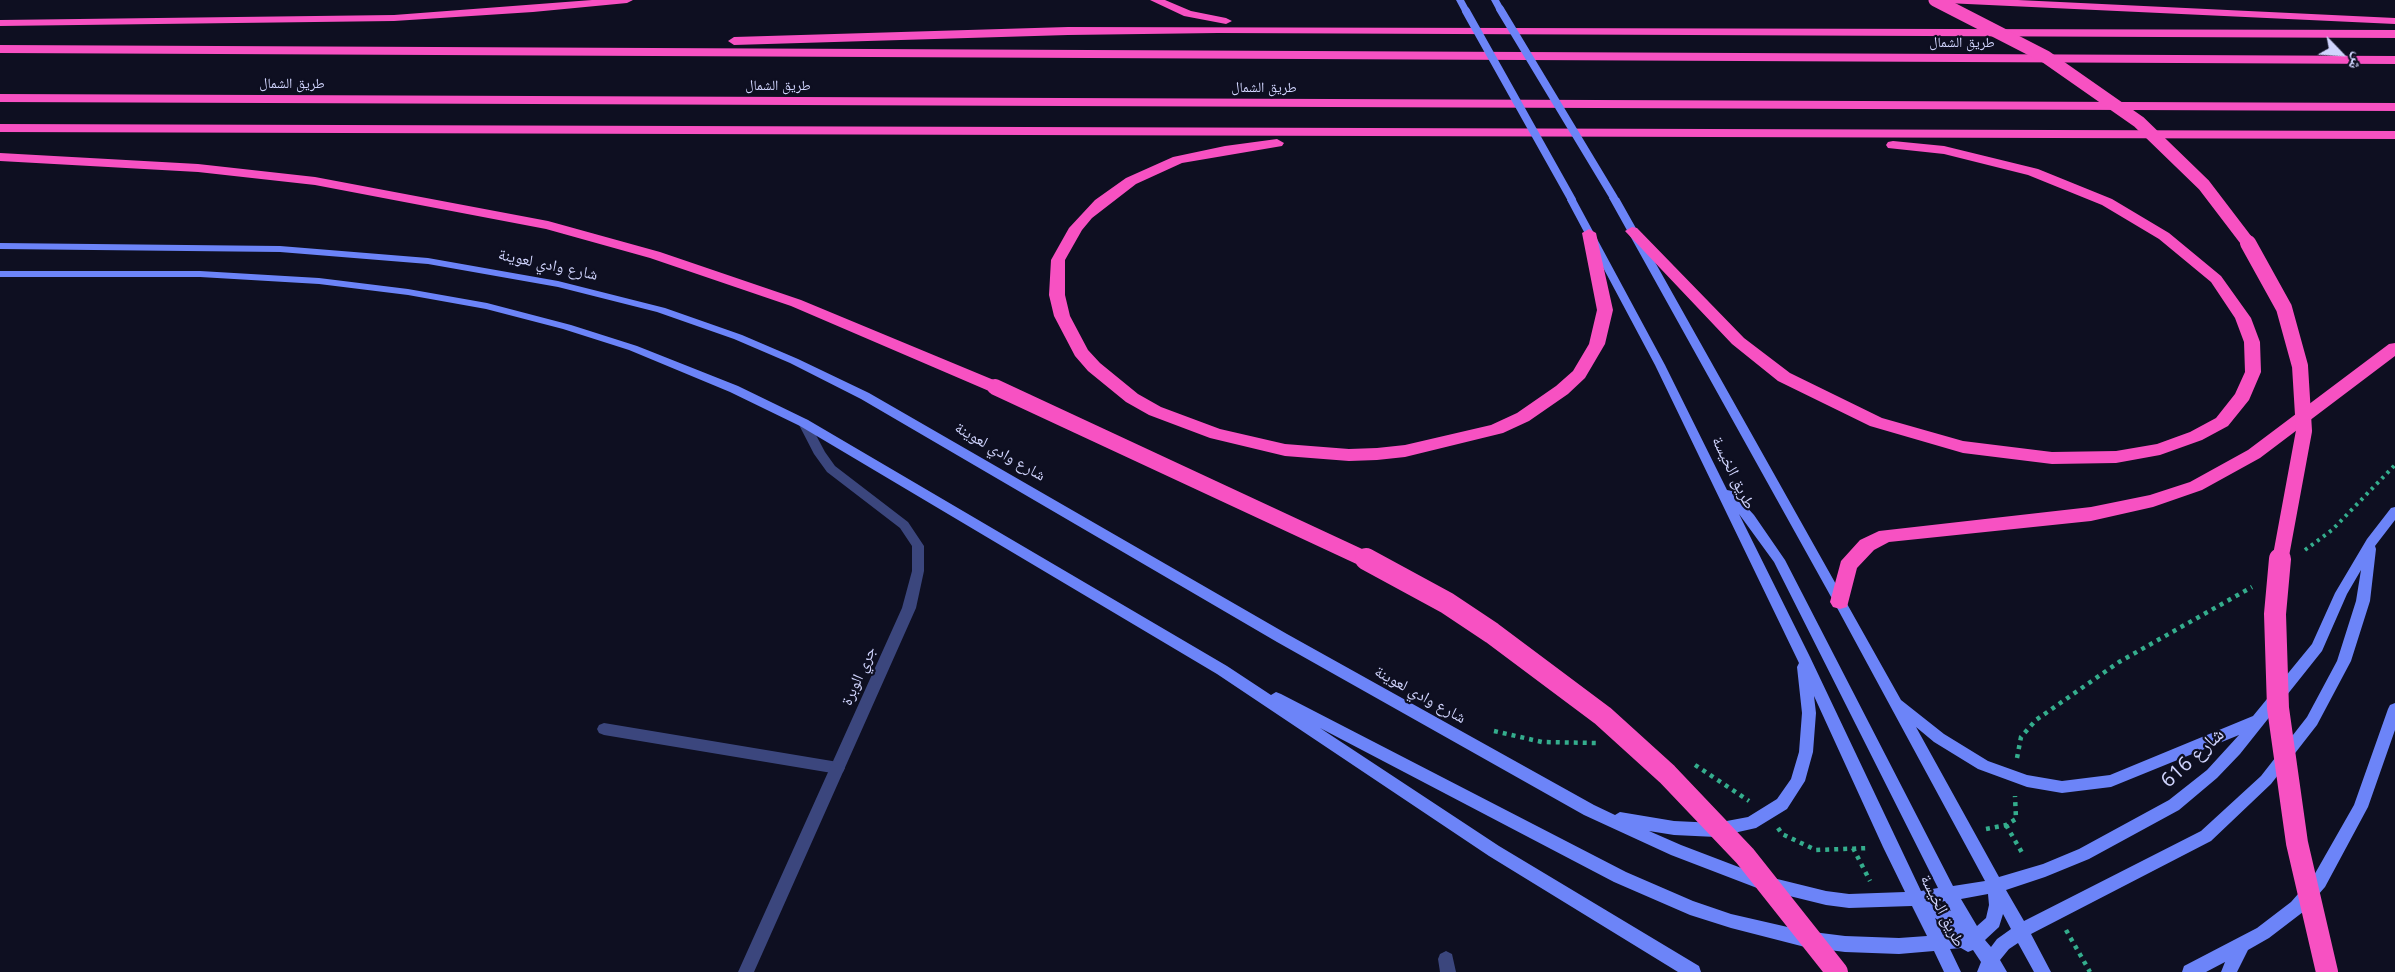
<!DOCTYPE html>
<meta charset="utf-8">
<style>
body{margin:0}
#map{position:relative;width:2395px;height:972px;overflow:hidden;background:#0e0f21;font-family:"Noto Sans","Noto Naskh Arabic",sans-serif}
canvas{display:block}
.north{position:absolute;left:2311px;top:24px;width:60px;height:60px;-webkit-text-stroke:4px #0e0f21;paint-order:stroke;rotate:115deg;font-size:16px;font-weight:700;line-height:24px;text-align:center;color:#d0d4fd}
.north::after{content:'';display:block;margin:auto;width:21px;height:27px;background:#d0d4fd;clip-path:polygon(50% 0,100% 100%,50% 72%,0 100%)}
</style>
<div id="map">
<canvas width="2395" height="972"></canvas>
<div class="north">ش</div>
</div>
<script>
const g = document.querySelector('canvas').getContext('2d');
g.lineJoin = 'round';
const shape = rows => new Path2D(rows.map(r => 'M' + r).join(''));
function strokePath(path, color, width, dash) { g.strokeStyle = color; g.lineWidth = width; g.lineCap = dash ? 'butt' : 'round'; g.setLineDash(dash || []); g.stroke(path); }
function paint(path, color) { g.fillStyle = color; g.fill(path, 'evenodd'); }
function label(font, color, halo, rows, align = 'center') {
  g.font = font + ' "Noto Sans","Noto Naskh Arabic",sans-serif'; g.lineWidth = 4.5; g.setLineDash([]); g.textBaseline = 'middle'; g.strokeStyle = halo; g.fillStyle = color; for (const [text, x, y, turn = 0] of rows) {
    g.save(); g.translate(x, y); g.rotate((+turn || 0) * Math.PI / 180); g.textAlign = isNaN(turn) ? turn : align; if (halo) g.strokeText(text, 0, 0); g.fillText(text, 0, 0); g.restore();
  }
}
strokePath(shape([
 [2305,550,2332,530,2395,465]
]), '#34ad8d', 4, [3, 4.5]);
strokePath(shape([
 [1494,731,1542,742,1596,743],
 [2017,758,2021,737,2036,720,2119,662,2252,587],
 [1695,765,1749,801],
 [2006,825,2024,856],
 [1778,828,1782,834,1816,850,1869,848],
 [1986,829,2006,825,2016,819,2015,796],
 [1853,848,1870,881],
 [2066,930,2090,972]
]), '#34ad8d', 4.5, [4, 5]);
paint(shape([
 [604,723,838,762,843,764,845,768,843,772,838,774,604,735,599,733,597,729,599,725,604,723],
 [1446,951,1452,954,1456,972,1440,972,1438,959,1440,954,1446,951]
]), '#3b467d');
paint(shape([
 [804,419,808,420,825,452,835,466,908,522,924,546,924,571,916,608,754,972,738,972,902,608,912,571,912,546,900,528,827,472,814,454,798,423,804,419]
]), '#3b467d');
paint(shape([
 [1456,0,1464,0,1470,11,1469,13,1463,13,1456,0],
 [1491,0,1499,0,1504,9,1503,11,1497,11,1491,0],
 [1614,195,1619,198,1901,700,1944,734,1988,761,2027,775,2062,781,2110,775,2253,716,2312,644,2335,593,2367,539,2391,508,2395,507,2395,520,2375,546,2376,549,2370,601,2351,661,2317,725,2271,784,2211,841,2031,934,2051,972,2034,972,2018,943,2009,949,2000,960,2007,972,1977,972,1981,962,1973,950,1968,952,1961,948,1950,949,1961,972,1944,972,1934,951,1899,954,1845,952,1805,947,1731,928,1690,915,1614,882,1320,728,1499,846,1699,966,1701,972,1678,972,1489,856,1217,674,800,426,730,392,629,350,563,329,486,309,408,295,319,284,200,277,0,277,0,271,200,271,319,278,408,289,487,303,571,325,637,346,738,386,808,420,1227,666,1271,695,1276,692,1281,694,1626,872,1693,901,1731,914,1805,931,1845,936,1899,938,1927,936,1912,906,1849,908,1826,905,1757,888,1671,855,1584,815,1277,642,861,399,790,363,734,339,657,312,558,287,428,264,280,252,0,249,0,243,280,246,428,258,558,281,665,308,742,335,798,359,869,393,1287,634,1594,805,1615,815,1620,812,1674,821,1716,823,1748,817,1777,799,1791,779,1799,752,1802,713,1797,667,1799,663,1655,365,1567,200,1572,197,1575,198,1665,365,1727,490,1732,491,1754,515,1785,560,1953,886,1985,881,1835,604,1609,198,1614,195],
 [1739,514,1774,562,1938,888,1921,891,1810,657,1739,514],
 [2361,570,2356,601,2337,661,2307,717,2261,776,2201,831,2024,921,2006,890,2045,877,2089,859,2179,810,2217,778,2240,754,2322,651,2347,594,2361,570],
 [1814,696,1883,847,1905,892,1849,894,1826,891,1757,874,1681,845,1649,831,1674,835,1716,837,1756,828,1787,809,1805,781,1813,752,1816,713,1814,696],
 [1916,727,1934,742,1978,769,2027,787,2062,793,2111,787,2239,735,2207,770,2169,800,2079,849,2043,864,1999,877,1916,727],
 [1988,894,1989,905,1986,918,1977,926,1961,899,1988,894],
 [1945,901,1951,911,1937,903,1945,901],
 [2003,914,2011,929,1997,939,1991,947,1985,940,1999,927,2003,914],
 [1935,918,1938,920,1950,934,1943,935,1935,918],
 [2395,703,2395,730,2368,807,2325,887,2303,912,2269,938,2248,950,2237,972,2221,972,2225,962,2206,972,2182,972,2184,966,2257,928,2291,902,2313,877,2354,805,2388,709,2390,705,2395,703]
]), '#6c84f8');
paint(shape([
 [592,0,633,0,627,3,533,12,394,21,0,26,0,20,394,15,592,0],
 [1150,0,1165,0,1191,11,1226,18,1232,21,1226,24,1184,16,1150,0],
 [1940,0,2018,0,2395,18,2395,24,1946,3,1940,0],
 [1068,27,2395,30,2395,38,1218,33,1068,35,734,45,728,41,734,37,1068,27],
 [0,45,2395,56,2395,64,0,53,0,45],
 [0,94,2395,103,2395,111,0,102,0,94],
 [0,124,2395,131,2395,139,0,132,0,124],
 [1277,139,1284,143,1282,146,1182,163,1136,184,1092,218,1082,230,1065,260,1065,295,1070,316,1088,350,1100,363,1138,394,1161,407,1220,429,1285,444,1349,449,1377,448,1405,445,1491,425,1517,413,1556,386,1573,371,1589,344,1597,310,1582,233,1589,229,1596,233,1613,310,1605,344,1585,378,1568,394,1529,421,1503,433,1405,457,1377,460,1349,461,1285,456,1210,438,1149,415,1126,402,1088,371,1075,356,1054,316,1049,295,1051,260,1069,228,1095,200,1126,178,1173,157,1225,146,1277,139],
 [1893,141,1944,146,2038,169,2112,199,2169,233,2221,276,2251,318,2260,342,2261,372,2249,400,2228,426,2202,440,2160,455,2116,463,2052,464,1963,453,1870,426,1778,381,1732,344,1625,231,1632,227,1637,228,1744,338,1790,373,1882,418,1963,441,2052,452,2116,451,2157,444,2190,432,2216,418,2235,394,2245,372,2244,342,2235,318,2211,282,2159,239,2102,205,2028,175,1944,154,1888,148,1886,145,1888,142,1893,141],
 [0,153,198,164,315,177,548,221,660,252,801,300,1001,383,1003,387,1001,391,995,392,989,391,791,306,650,258,546,229,315,185,198,172,0,161,0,153],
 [2395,343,2395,356,2260,458,2202,490,2153,507,2091,521,1889,542,1874,550,1857,568,1847,607,1840,609,1833,607,1830,602,1841,561,1860,540,1879,531,2091,507,2150,495,2190,482,2248,450,2389,344,2395,343]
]), '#f751c2');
strokePath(shape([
 [1500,9,1614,198],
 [1466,11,1572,200]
]), '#6c84f8', 8);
strokePath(shape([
 [1935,0,2046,57,2139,122,2204,185,2249,244]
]), '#f751c2', 13);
strokePath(shape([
 [2248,243,2284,308,2300,366,2304,431,2280,561],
 [995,387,1369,561]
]), '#f751c2', 16);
strokePath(shape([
 [1366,559,1447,603,1492,633,1603,716,1667,774,1745,856,1837,972],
 [2280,559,2275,614,2278,708,2297,843,2327,972]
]), '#f751c2', 22);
label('14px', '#d0d4fd', '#0e0f21', [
 ["طريق الشمال",1962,43],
 ["طريق الشمال",292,84],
 ["طريق الشمال",778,86],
 ["طريق الشمال",1264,88]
]);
label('16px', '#d0d4fd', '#0e0f21', [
 ["شارع وادي لعوينة",548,265,12],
 ["شارع وادي لعوينة",1000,452,30],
 ["طريق الخيسة",1733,473,64],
 ["جري الوبرة",859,676,-66],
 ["شارع وادي لعوينة",1420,695,29],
 ["طريق الخيسة",1942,911,63]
]);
label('20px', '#d0d4fd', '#0e0f21', [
 ["شارع 616",2193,758,-43]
]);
</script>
